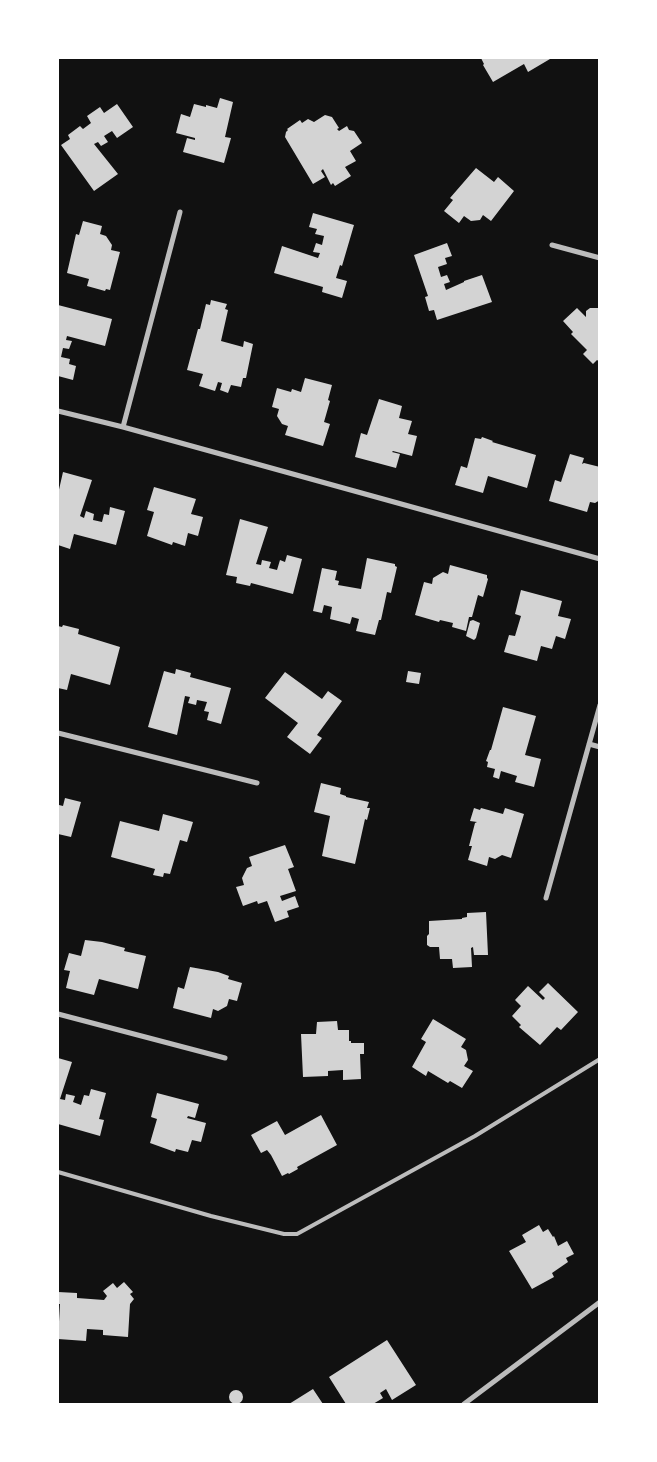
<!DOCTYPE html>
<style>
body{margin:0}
#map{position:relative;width:657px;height:1462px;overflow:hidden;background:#111;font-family:Barlow,sans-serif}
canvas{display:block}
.frame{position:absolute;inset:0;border:59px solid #fff;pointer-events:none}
</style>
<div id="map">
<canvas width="657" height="1462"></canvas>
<div class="frame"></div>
</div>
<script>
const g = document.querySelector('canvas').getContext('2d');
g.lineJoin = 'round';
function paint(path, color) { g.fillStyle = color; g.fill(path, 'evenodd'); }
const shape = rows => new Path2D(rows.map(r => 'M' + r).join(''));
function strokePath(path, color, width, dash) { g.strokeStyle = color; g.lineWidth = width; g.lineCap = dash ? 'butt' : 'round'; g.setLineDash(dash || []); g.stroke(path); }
paint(shape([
 [481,58,549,58,550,59,528,72,524,64,493,82,483,65,484,64],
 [220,98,233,102,225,137,231,138,224,163,183,152,187,138,195,140,195,138,176,133,181,114,190,117,194,104,206,107,206,105,217,108],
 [117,104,133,127,117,138,112,131,104,136,108,142,101,146,98,142,94,144,118,174,94,191,61,145,70,139,68,135,80,126,83,129,91,123,87,116,100,107,104,113],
 [325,115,332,117,339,128,337,129,339,131,347,126,349,130,354,131,362,143,350,151,356,161,345,167,351,176,335,186,333,183,331,185,323,169,321,171,325,177,313,184,285,137,286,132,288,130,287,129,300,120,302,123,308,119,314,122],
 [476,168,494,182,498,177,514,191,491,221,483,215,480,220,471,221,464,216,459,223,444,211,453,200,450,198],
 [313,213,354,225,342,266,340,265,336,278,347,281,342,298,322,292,323,287,274,273,282,246,318,258,320,253,313,252,316,243,322,245,324,236,315,234,317,229,309,227],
 [83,221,102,226,100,234,106,236,112,245,111,250,120,252,110,290,106,289,105,291,87,286,89,279,67,273,76,234,79,235],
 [447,243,452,256,445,258,447,264,438,267,441,277,447,275,450,282,444,284,446,290,464,282,464,281,482,275,492,302,437,320,434,310,429,311,425,297,428,296,414,255],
 [211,300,227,304,225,309,228,310,221,341,243,347,244,341,253,344,246,378,243,378,241,387,231,385,228,393,220,390,222,383,218,382,215,391,199,386,203,374,187,370,198,329,200,329,206,304,210,305],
 [58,305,112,319,105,346,67,336,66,340,72,341,69,349,63,348,61,357,70,359,69,364,76,366,73,380,58,376],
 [577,308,586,317,586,311,590,308,598,308,600,310,600,362,597,360,593,364,583,354,587,350,571,334,573,332,563,321],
 [305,378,332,385,328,400,330,401,324,422,330,424,323,446,285,435,288,426,282,424,277,416,279,409,272,407,277,388,291,392,292,389,301,392],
 [379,399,402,406,399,418,412,421,408,434,417,436,412,456,393,451,392,452,400,454,396,468,355,457,361,433,367,435],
 [482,437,493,441,492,442,536,455,527,488,488,476,483,493,455,485,461,466,467,468,475,438,481,439],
 [570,454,584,458,582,464,584,463,600,467,600,500,595,503,590,502,587,512,549,501,555,480,561,482],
 [63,472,92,480,80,516,84,518,86,511,94,514,93,520,102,522,104,514,109,515,110,507,125,511,116,545,74,534,70,549,58,545,58,494],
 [154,487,196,499,191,514,203,517,198,536,188,533,185,546,173,542,172,545,147,536,154,512,147,510],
 [240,519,268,527,256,564,261,565,262,560,271,562,269,568,277,570,280,560,285,562,287,555,302,559,293,594,251,583,250,586,236,583,237,577,226,575],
 [367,558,395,564,395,566,397,567,391,593,387,592,381,620,379,620,375,635,356,631,359,619,352,617,350,624,330,619,332,607,324,605,322,613,313,611,322,568,337,571,335,580,339,581,338,585,361,589],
 [450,565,487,575,487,578,488,579,483,597,478,595,472,617,469,617,466,631,452,627,453,623,440,620,439,622,415,615,424,582,432,584,433,578,443,572,448,574],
 [521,590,562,601,558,616,571,619,565,639,556,636,552,649,541,646,537,661,504,652,509,635,515,636,521,616,515,614],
 [473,620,480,623,476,638,474,640,466,636,470,621],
 [63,625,79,629,78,634,120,647,110,685,71,674,67,690,58,688,58,626,62,627],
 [176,669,191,673,190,677,231,688,221,724,207,720,209,712,204,711,207,702,197,700,196,705,188,703,190,697,185,696,177,735,148,727,164,671,175,674],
 [408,671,421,673,419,684,406,682],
 [285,672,322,699,328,691,342,701,317,735,322,738,310,754,287,737,298,723,265,698],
 [503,707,536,716,525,755,541,759,534,787,515,782,517,776,501,771,499,779,493,777,495,769,487,767,488,762,486,761,490,750,491,750],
 [321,783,341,788,340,794,346,796,346,797,369,802,367,808,370,808,367,820,365,819,355,864,322,856,330,816,314,812],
 [65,798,81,802,71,837,58,834,58,811,59,805,63,806],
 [474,808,480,810,481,808,503,814,505,808,524,814,511,858,502,855,495,859,489,857,487,866,468,860,472,846,469,846,475,823,477,822,470,821],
 [163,814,193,822,187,842,180,840,170,874,164,873,163,877,153,875,155,869,111,857,120,821,159,831],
 [285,845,294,867,288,869,296,891,280,896,282,901,295,896,299,907,287,911,289,917,275,922,267,901,258,904,257,901,243,906,236,887,244,885,242,878,247,868,252,866,249,857],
 [486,912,488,955,474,955,473,947,471,948,472,967,453,968,452,959,440,959,439,947,430,947,427,945,427,936,429,934,429,921,462,919,462,918,467,917,467,913],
 [85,940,102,942,125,948,124,951,146,956,138,989,99,979,94,995,66,988,70,971,64,970,69,953,81,956],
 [190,967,218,972,229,976,228,979,242,983,237,1001,229,999,227,1006,218,1011,213,1009,211,1018,173,1008,178,987,184,989],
 [548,983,578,1012,561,1030,557,1027,540,1045,519,1027,521,1025,512,1016,521,1006,515,1000,528,986,543,1000,545,998,539,992],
 [433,1019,466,1039,461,1047,466,1050,468,1060,464,1066,473,1071,462,1088,450,1081,448,1083,428,1071,426,1076,412,1067,426,1042,421,1039],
 [337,1021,338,1030,349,1030,349,1041,351,1041,351,1043,364,1043,364,1054,360,1054,361,1079,343,1080,343,1070,328,1071,328,1076,303,1077,301,1034,316,1034,317,1022],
 [58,1058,72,1062,60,1099,65,1100,66,1094,75,1096,73,1102,81,1105,84,1095,89,1096,91,1089,106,1093,99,1119,104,1120,100,1136,58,1124],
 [157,1093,199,1104,195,1118,188,1116,187,1118,206,1123,201,1142,192,1140,188,1152,176,1149,175,1152,150,1143,157,1119,151,1117],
 [321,1115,337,1145,297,1167,298,1169,289,1174,288,1173,282,1176,271,1155,267,1150,261,1153,251,1135,277,1121,285,1135],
 [539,1225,543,1232,548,1229,553,1237,554,1236,558,1246,567,1241,574,1254,566,1258,568,1262,552,1273,554,1277,532,1289,509,1251,526,1242,522,1235],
 [124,1282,133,1292,130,1294,134,1299,130,1304,128,1337,103,1335,103,1330,87,1329,86,1341,58,1339,60,1304,58,1304,58,1292,77,1293,77,1298,104,1300,107,1296,103,1291,113,1283,117,1288],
 [387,1340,416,1385,392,1400,386,1389,380,1393,383,1398,373,1404,346,1404,329,1377],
 [313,1389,323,1404,289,1404],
 '229 1397a7 7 0 1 1 14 0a7 7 0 1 1-14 0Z'
]), '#d3d3d3');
strokePath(shape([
 [58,1172,211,1216,284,1234,297,1234,475,1136,600,1059]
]), '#bcbcbc', 4);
strokePath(shape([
 [552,245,600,258],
 [58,411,123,427,600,559],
 [123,427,180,212],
 [58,733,257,783],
 [589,744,600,747],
 [546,898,600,705],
 [58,1014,225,1058],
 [464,1404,600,1302]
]), '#bcbcbc', 5);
</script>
